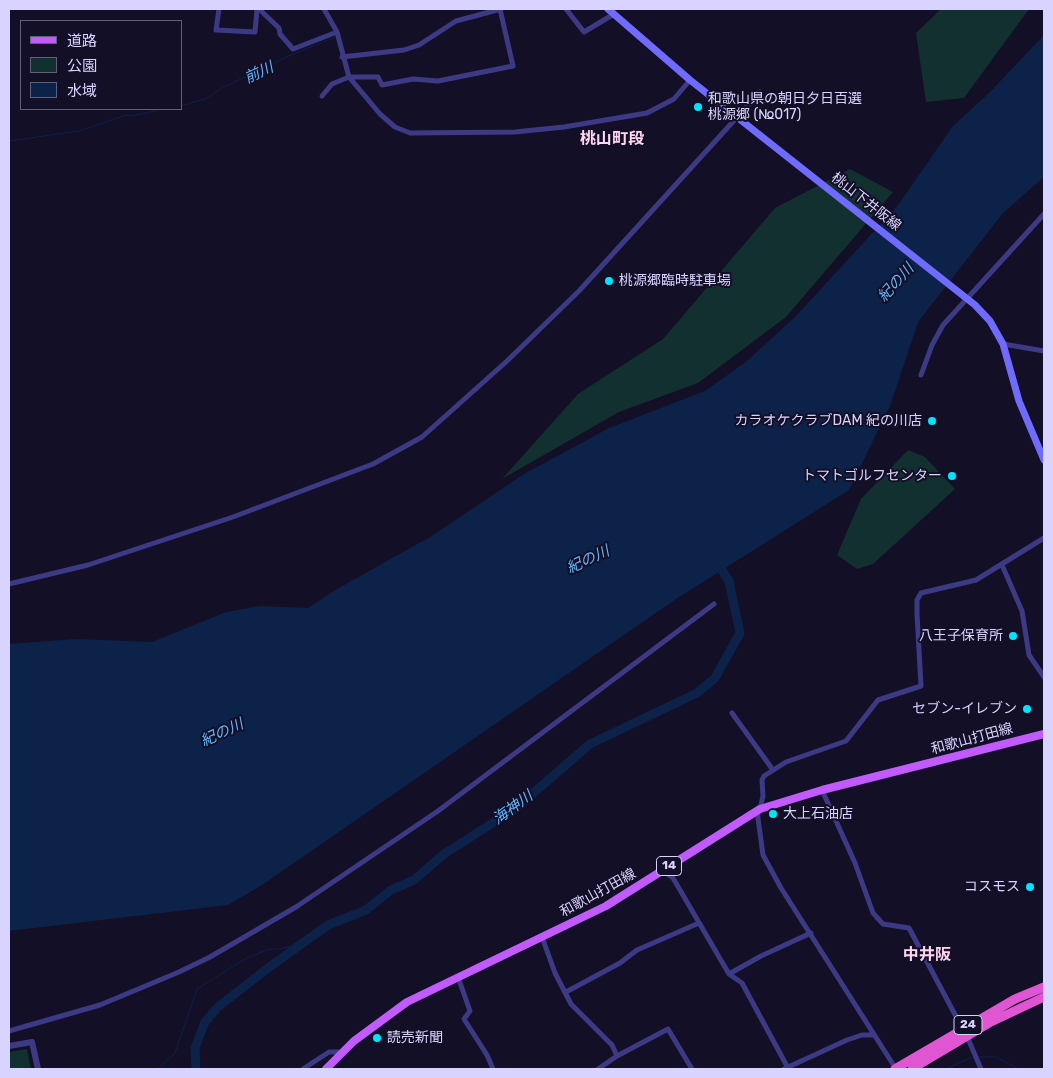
<!DOCTYPE html>
<meta charset="utf-8">
<style>
body{margin:0}
#map{position:relative;width:1053px;height:1078px;overflow:hidden;background:#130f26;font-family:Rubik,"Noto Sans JP",sans-serif}
canvas{display:block}
.frame{position:absolute;inset:0;border:10px solid #d9d4ff;pointer-events:none}
.legend{position:absolute;left:20px;top:20px;width:162px;height:90px;box-sizing:border-box;background:#130f26;border:1px solid #625e7d;margin:0;padding:6px 9px;list-style:none;font-size:15px;color:#d9d4ff}
.legend li{display:flex;align-items:center;gap:10px;height:25px}
.legend b{width:25px;border:1px solid #625e7d}
</style>
<div id="map">
<canvas width="1053" height="1078"></canvas>
<div class="frame"></div>
<ul class="legend">
<li><b style="height:6px;background:#c25bff"></b>道路</li>
<li><b style="height:14px;background:#12302f"></b>公園</li>
<li><b style="height:14px;background:#0c2248"></b>水域</li>
</ul>
</div>
<script>
const g = document.querySelector('canvas').getContext('2d');
g.lineJoin = 'round';
function paint(path, color) { g.fillStyle = color; g.fill(path, 'evenodd'); }
const shape = rows => new Path2D(rows.map(r => 'M' + r).join(''));
function strokePath(path, color, width, dash) { g.strokeStyle = color; g.lineWidth = width; g.lineCap = dash ? 'butt' : 'round'; g.setLineDash(dash || []); g.stroke(path); }
function label(font, color, halo, rows, align = 'center') {
  g.font = font + ' Rubik,"Noto Sans JP",sans-serif'; g.lineWidth = 4; g.setLineDash([]); g.textBaseline = 'middle'; g.strokeStyle = halo; g.fillStyle = color; for (const [text, x, y, turn = 0] of rows) {
    g.save(); g.translate(x, y); g.rotate((+turn || 0) * Math.PI / 180); g.textAlign = isNaN(turn) ? turn : align; if (halo) g.strokeText(text, 0, 0); g.fillText(text, 0, 0); g.restore();
  }
}
paint(shape([
 [941,9,1029,9,964,98,926,102,916,33],
 [850,169,893,192,786,317,698,383,619,412,502,479,578,394,663,339,775,208],
 [908,450,925,457,955,489,873,564,857,569,837,555,861,499],
 [27,1049,31,1069,9,1069,9,1052]
]), '#12302f');
paint(shape([
 [1044,35,1044,177,1003,213,918,322,890,406,849,490,676,599,262,885,228,905,9,931,9,644,75,639,152,642,226,612,260,606,308,608,337,589,430,537,524,474,609,428,705,391,747,361,797,315,898,205,953,126,990,92]
]), '#0c2248');
strokePath(shape([
 [181,106,205,99,224,87,293,54,335,37],
 [9,141,79,131,126,115,132,116,163,109],
 [979,1057,996,1057,1018,1069],
 [158,1069,175,1053,197,989,245,959,269,949,281,949,305,941],
 [946,1069,972,1057]
]), '#0c2248', 1);
strokePath(shape([
 [196,1069,195,1048,205,1022,218,1007,268,968,328,925,366,910,391,890,414,880,444,854,516,808,590,744,697,693,715,678,740,633,729,581,717,562]
]), '#0c2248', 9);
strokePath(shape([
 [219,9,216,30,255,32,257,9],
 [259,9,279,28,280,34,293,49,337,32],
 [324,9,337,32,349,77,380,114,395,127,410,133,515,132,564,127,647,113,674,99,690,80],
 [566,9,584,32,614,14],
 [342,57,404,50,419,45,456,21,501,9],
 [322,96,332,84,349,77,378,77,382,85,413,79,438,81,513,66,500,9],
 [1003,344,1044,351],
 [921,375,932,345,943,325,1044,214],
 [1002,565,1022,611,1029,655,1044,677],
 [9,584,88,565,233,517,373,464,422,437,507,361,579,291,760,92],
 [732,713,773,770],
 [822,790,855,863,873,913,883,924,909,928,969,1041,981,1069],
 [760,809,763,796,762,780,764,776,786,762,846,741,878,700,921,686,917,614,917,600,921,593,976,580,1044,538],
 [757,811,763,855,781,888,896,1069],
 [662,870,673,878,729,974,742,983,788,1068],
 [542,937,555,973,571,1004,612,1045,617,1056,598,1069],
 [729,974,761,956,811,933],
 [458,977,470,1011,464,1019,487,1055,493,1069],
 [566,992,620,963,637,950,699,923],
 [9,1031,100,1005,179,972,210,957,296,907,438,811,714,604],
 [617,1056,668,1029,692,1069],
 [303,1069,329,1052,341,1052],
 [784,1069,847,1040,862,1035,872,1035]
]), '#3d3a85', 5);
strokePath(shape([
 [9,1046,32,1042,38,1069]
]), '#3d3a85', 6);
strokePath(shape([
 [608,9,690,80,975,305,990,321,1003,344,1019,401,1044,460]
]), '#6f6bff', 7);
strokePath(shape([
 [326,1069,354,1041,407,1002,606,906,760,809,822,790,1044,734]
]), '#c25bff', 8);
strokePath(shape([
 [895,1069,1015,999,1044,987],
 [912,1069,991,1022,1044,997]
]), '#e055d1', 9);
for (const [x, y, r, color] of [
 [698,107,5,"#00e5ff"],
 [609,281,5,"#00e5ff"],
 [932,421,5,"#00e5ff"],
 [952,476,5,"#00e5ff"],
 [1013,636,5,"#00e5ff"],
 [1027,709,5,"#00e5ff"],
 [773,814,5,"#00e5ff"],
 [1030,887,5,"#00e5ff"],
 [377,1038,5,"#00e5ff"]
]) { const dot = new Path2D(); dot.arc(x, y, r, 0, 2 * Math.PI); g.fillStyle = color; g.fill(dot); strokePath(dot, '#130f26', 2); }
for (const [x, y, w] of [
 [669,866,25],
 [968,1025,28]
]) { const box = new Path2D(); box.roundRect(x - w / 2, y - 9.5, w, 19, 4); g.fillStyle = '#130f26'; g.fill(box); strokePath(box, '#d9d4ff', 1); }
label('bold 12px', '#d9d4ff', null, [
 ["14",669,866],
 ["24",968,1025]
]);
label('14px', '#d9d4ff', '#130f26', [
 ["和歌山県の朝日夕日百選",708,99,"left"],
 ["桃源郷 (№017)",708,115,"left"],
 ["桃源郷臨時駐車場",619,281,"left"],
 ["カラオケクラブDAM 紀の川店",922,421],
 ["トマトゴルフセンター",942,476],
 ["八王子保育所",1003,636],
 ["セブン-イレブン",1017,709],
 ["大上石油店",783,814,"left"],
 ["コスモス",1020,887],
 ["読売新聞",387,1038,"left"]
], 'right');
label('14px', '#d9d4ff', '#130f26', [
 ["桃山下井阪線",866,202,38],
 ["和歌山打田線",972,739,-15],
 ["和歌山打田線",598,893,-29]
]);
label('italic 15px', '#62b6ff', '#130f26', [
 ["前川",259,73,-25],
 ["紀の川",896,283,-48],
 ["紀の川",588,560,-25],
 ["紀の川",222,733,-25],
 ["海神川",513,808,-36]
]);
label('bold 16px', '#ffd6f0', '#130f26', [
 ["桃山町段",612,139],
 ["中井阪",927,955]
]);
</script>
